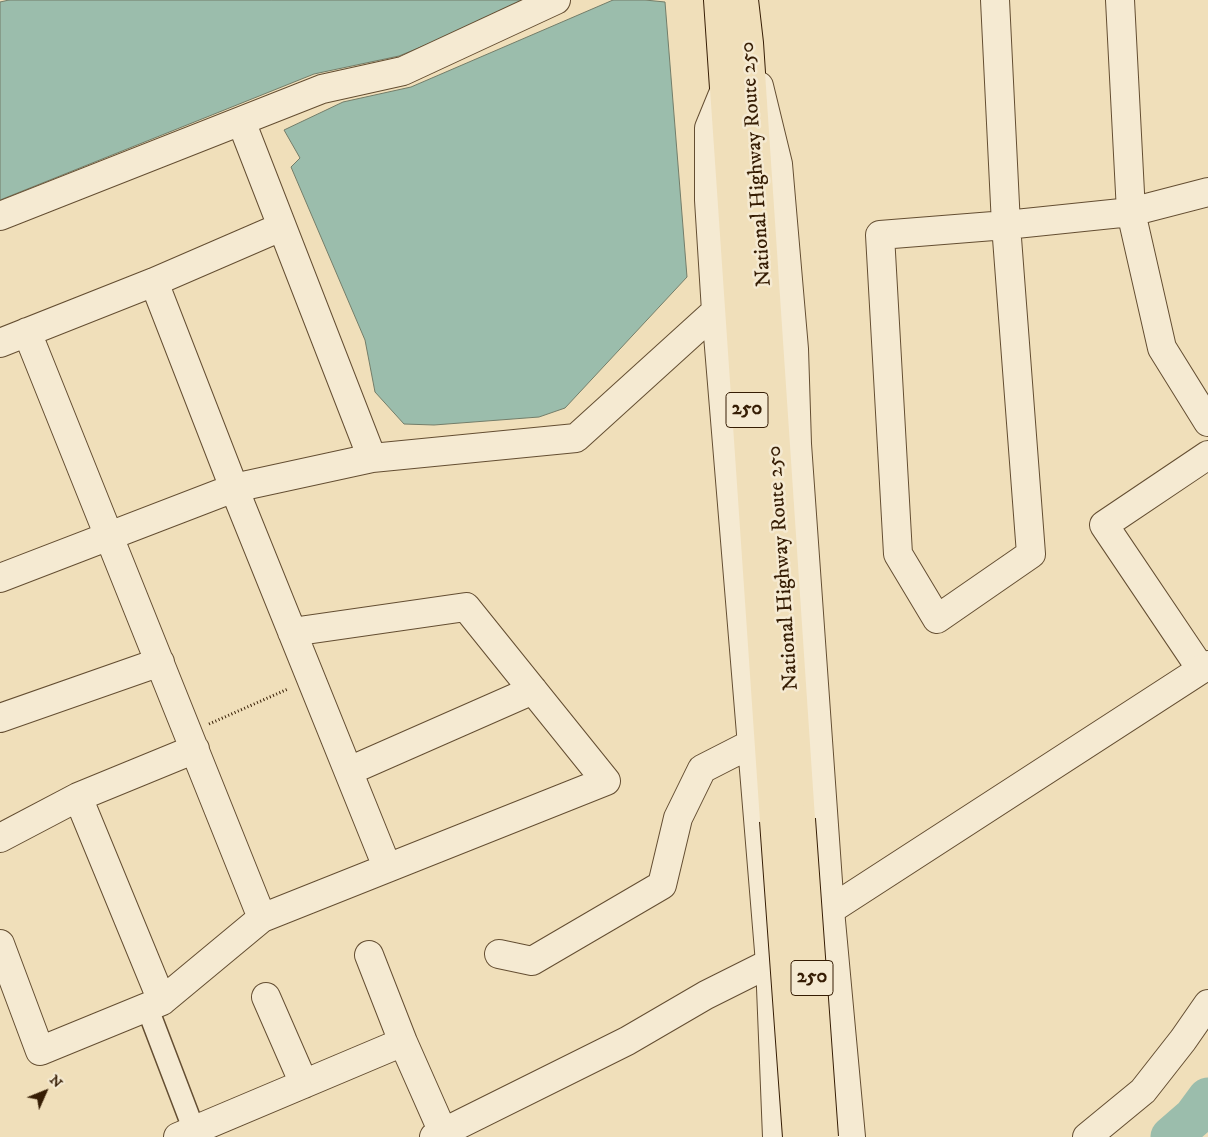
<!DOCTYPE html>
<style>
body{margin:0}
#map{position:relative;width:1208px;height:1137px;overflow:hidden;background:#f0dfba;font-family:"IM FELL DW Pica",serif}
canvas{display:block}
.north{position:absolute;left:20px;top:1067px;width:50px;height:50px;-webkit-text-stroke:4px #f5ead2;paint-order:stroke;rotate:46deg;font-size:14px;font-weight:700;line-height:20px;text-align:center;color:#361d04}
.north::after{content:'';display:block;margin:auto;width:18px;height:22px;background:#361d04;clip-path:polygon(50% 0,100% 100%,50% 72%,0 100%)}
</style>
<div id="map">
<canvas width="1208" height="1137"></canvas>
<div class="north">N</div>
</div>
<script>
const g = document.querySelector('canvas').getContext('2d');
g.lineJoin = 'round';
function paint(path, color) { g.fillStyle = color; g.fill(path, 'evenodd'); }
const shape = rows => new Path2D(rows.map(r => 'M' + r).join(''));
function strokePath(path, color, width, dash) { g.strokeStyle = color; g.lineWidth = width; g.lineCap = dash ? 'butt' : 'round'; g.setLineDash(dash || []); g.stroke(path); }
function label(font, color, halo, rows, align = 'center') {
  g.font = font + ' "IM FELL DW Pica",serif'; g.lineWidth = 5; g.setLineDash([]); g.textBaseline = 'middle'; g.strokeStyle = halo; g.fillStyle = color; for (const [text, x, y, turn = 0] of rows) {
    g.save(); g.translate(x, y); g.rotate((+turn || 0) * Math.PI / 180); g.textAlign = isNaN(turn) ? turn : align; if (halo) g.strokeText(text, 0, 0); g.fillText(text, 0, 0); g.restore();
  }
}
const water = shape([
 [9,0,535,0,399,56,314,74,0,200,0,2,9,0],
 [613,0,645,0,665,2,687,277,565,408,539,417,434,425,404,424,375,392,365,340,291,167,300,158,284,130,343,102,411,87,613,0]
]);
paint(water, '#9bbdac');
strokePath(water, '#737d69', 1);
strokePath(shape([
 [1171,1137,1194,1117,1208,1098]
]), '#9bbdac', 41);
const pedestrian = shape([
 [147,1007,194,1130]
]);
const minor = shape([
 [995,0,1006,225,1031,554,937,619,898,554,880,235,1006,225,1131,212,1208,192],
 [1120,0,1131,212,1162,348,1208,422],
 [759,86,778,164,794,349,797,444,830,910,851,1137],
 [725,89,709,128,709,200,716,311,770,963,777,1137],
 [241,121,372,458],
 [0,216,322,89,403,71,556,0],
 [154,282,234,488,387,867],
 [27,332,262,918],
 [0,343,154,282,281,227],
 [0,578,234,488,372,458,576,438,716,311],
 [1201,669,1104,525,1208,455],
 [0,718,160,662],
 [349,771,533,690],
 [78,797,162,1001],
 [0,838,78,797,195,749],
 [0,944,40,1051,162,1001,262,918,606,781,466,607,292,632],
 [499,954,532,961,662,885,678,818,702,769,751,744],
 [369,955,403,1042],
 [266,997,304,1084],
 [178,1137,403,1042,445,1137],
 [1087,1137,1143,1091,1183,1040,1208,1004]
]);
const tertiary = shape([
 [434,1137,627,1041,706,995,770,963,830,910,1208,665]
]);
const trunk = shape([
 [718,0,774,821],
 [744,0,749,43,801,819]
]);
strokePath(pedestrian, '#644e32', 24);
strokePath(minor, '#644e32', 30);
strokePath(tertiary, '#644e32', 30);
strokePath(trunk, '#361d04', 30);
strokePath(shape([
 [209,724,288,689]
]), '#361d04', 3, [1, 2.5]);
strokePath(pedestrian, '#f5ead2', 21);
strokePath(minor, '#f5ead2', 28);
strokePath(tertiary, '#f5ead2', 28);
strokePath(trunk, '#f0dfba', 28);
const trunkBridge = shape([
 [801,819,824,1137],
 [774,821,797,1137]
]);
strokePath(trunkBridge, '#361d04', 30, []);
strokePath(trunkBridge, '#f0dfba', 28);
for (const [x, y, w] of [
 [747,410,42],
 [812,978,42]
]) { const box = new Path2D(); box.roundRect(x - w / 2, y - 17.5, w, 35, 4); g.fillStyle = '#f5ead2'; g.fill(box); strokePath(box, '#361d04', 1); }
label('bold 20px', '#361d04', null, [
 ["250",747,410],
 ["250",812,978]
]);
label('21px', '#361d04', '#f5ead2', [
 ["National Highway Route 250",757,164,-94],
 ["National Highway Route 250",784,568,-94]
]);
</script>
